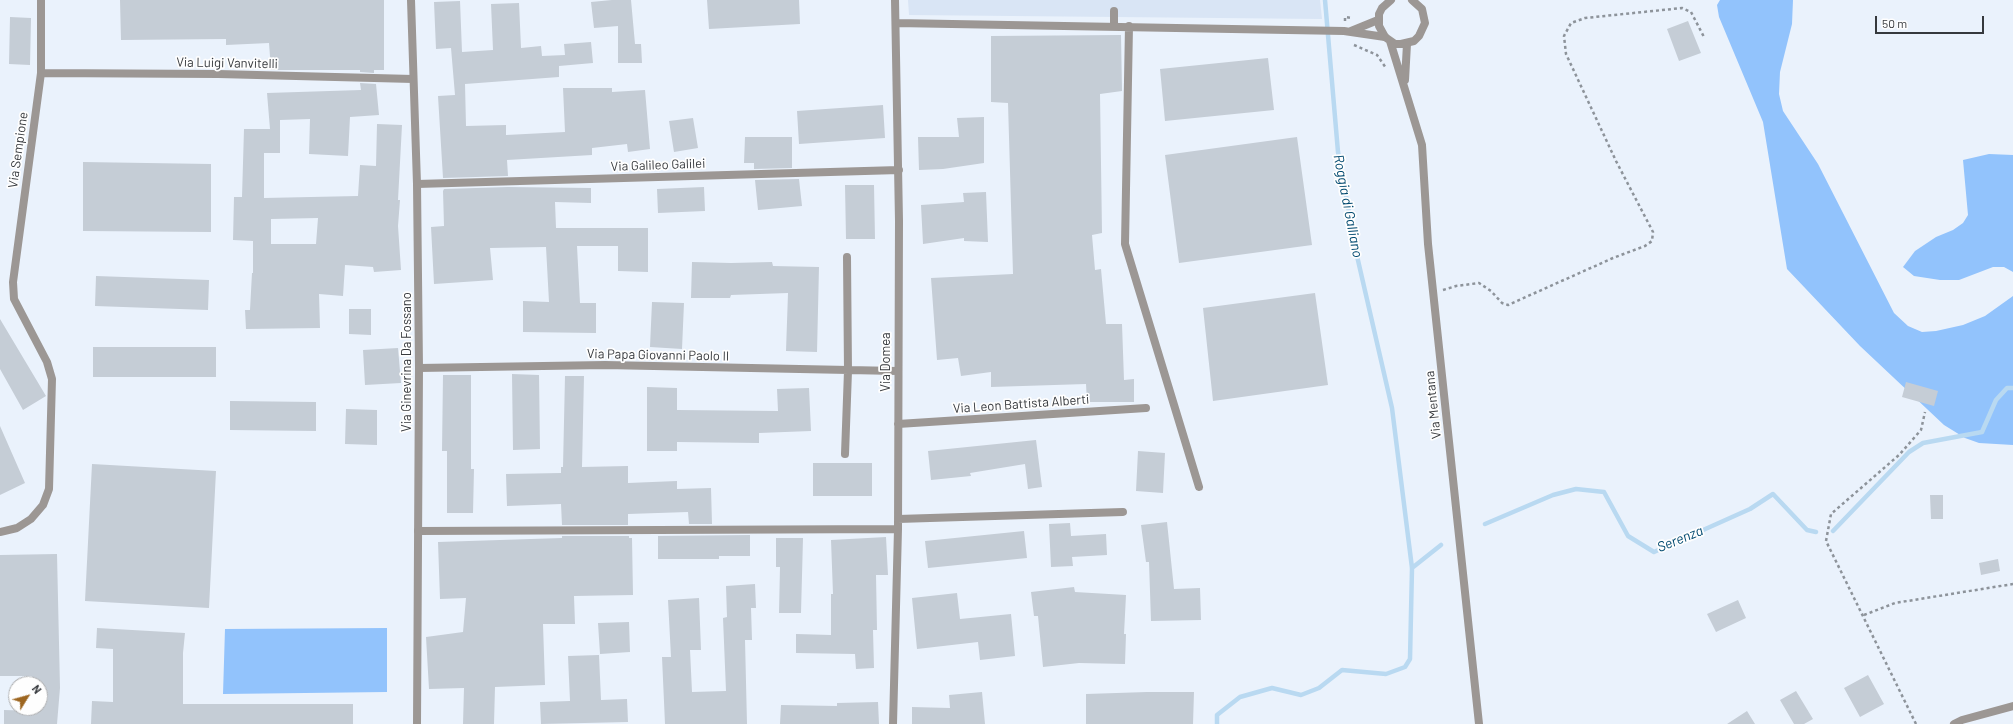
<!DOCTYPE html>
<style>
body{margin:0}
#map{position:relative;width:2013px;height:724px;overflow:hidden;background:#eaf2fc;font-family:Barlow,sans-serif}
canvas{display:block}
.north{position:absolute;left:8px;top:676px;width:40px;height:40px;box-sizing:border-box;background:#fefefe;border:1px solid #aeafb1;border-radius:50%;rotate:53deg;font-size:11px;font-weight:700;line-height:16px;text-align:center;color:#36393d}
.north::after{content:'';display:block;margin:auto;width:14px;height:18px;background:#9d6621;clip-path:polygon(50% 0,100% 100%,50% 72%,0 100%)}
.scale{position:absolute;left:1875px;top:16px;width:109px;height:18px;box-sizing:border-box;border:2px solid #36393d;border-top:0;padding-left:5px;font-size:12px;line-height:14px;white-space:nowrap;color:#36393d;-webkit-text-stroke:3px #fefefe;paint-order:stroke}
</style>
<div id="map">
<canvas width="2013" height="724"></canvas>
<div class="north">N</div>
<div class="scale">50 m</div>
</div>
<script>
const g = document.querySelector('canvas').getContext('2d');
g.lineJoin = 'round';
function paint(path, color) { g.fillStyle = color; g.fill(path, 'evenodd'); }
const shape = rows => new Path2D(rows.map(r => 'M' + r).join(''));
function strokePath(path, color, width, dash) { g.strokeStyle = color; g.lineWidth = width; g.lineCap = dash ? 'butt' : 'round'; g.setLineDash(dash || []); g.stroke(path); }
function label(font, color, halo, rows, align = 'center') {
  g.font = font + ' Barlow,sans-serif'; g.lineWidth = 3.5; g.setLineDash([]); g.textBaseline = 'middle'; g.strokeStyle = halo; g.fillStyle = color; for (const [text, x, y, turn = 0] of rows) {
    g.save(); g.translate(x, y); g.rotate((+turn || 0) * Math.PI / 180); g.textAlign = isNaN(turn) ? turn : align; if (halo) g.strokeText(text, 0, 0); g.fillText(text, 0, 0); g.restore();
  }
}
paint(shape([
 [908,0,1320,0,1322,19,909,15]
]), '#d9e5f5');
paint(shape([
 [1720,0,1793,0,1792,24,1780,72,1779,94,1783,111,1818,164,1894,313,1908,326,1922,332,1936,331,1963,325,1985,316,2013,296,2013,445,1979,443,1965,438,1944,425,1860,346,1787,269,1763,122,1719,17,1717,5],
 [1989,154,2013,155,2013,272,2004,267,1993,267,1959,280,1940,280,1914,276,1903,267,1915,251,1936,237,1953,230,1963,223,1968,215,1963,160],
 [387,628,387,692,223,694,225,629]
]), '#92c3fc');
strokePath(shape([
 [1485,524,1553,495,1576,489,1604,492,1628,536,1654,552,1750,509,1773,494,1807,530,1816,532],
 [1833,531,1909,452,1923,443,1982,432,1996,400,2007,388,2013,388],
 [1412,568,1441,545],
 [1217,724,1217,715,1240,697,1272,688,1301,695,1319,688,1342,670,1386,674,1405,667,1410,659,1412,568,1392,408,1357,256,1338,152,1325,0]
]), '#b9d9f1', 4.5);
paint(shape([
 [120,0,384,0,384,70,374,70,374,73,360,72,360,70,271,70,269,43,226,45,226,39,121,40],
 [612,0,631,0,635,44,641,44,642,63,618,63,618,26,594,28,591,2],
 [707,0,799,0,800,24,709,29],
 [460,1,462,52,493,50,491,4,519,3,521,48,541,46,542,56,565,55,564,44,591,42,593,63,559,66,559,77,465,84,466,126,506,125,506,135,565,132,563,88,612,88,612,92,645,90,650,149,628,152,627,144,592,148,592,155,507,160,508,176,443,178,438,96,455,95,451,48,436,49,434,2],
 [10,17,31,18,30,65,9,64],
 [1688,21,1701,53,1679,61,1667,29],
 [1121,35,1122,91,1100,94,1102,233,1092,235,1095,270,1101,269,1106,324,1122,324,1124,380,1134,379,1134,402,1087,402,1086,384,991,387,991,372,961,376,958,358,937,360,931,278,1013,274,1008,103,991,102,991,36],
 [1268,58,1274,110,1165,121,1160,69],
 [360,83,376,84,379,115,350,117,348,156,309,154,310,119,280,120,280,153,264,153,264,198,358,196,360,165,376,166,377,124,402,125,398,200,400,200,398,226,401,270,374,272,373,267,345,265,343,296,319,294,320,328,246,329,245,310,250,310,252,273,253,273,253,241,233,240,234,197,242,197,244,129,270,129,267,93,361,90],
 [318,218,316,244,271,244,271,219],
 [883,105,885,138,799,144,797,111],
 [984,117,984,163,943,169,919,170,918,137,959,137,957,118],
 [693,118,698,148,674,152,669,121],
 [745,137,792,137,792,168,754,169,754,163,744,163],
 [1297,137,1312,245,1179,263,1165,155],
 [83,162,211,164,211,232,83,231],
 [799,179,802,206,758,210,755,180],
 [845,185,874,185,875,239,846,239],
 [508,187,591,188,591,203,555,202,556,228,648,228,648,272,618,271,618,246,577,246,580,303,596,303,596,333,523,332,523,301,549,302,546,247,490,248,493,280,434,284,431,227,444,226,443,191,444,189],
 [704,187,705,211,658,213,657,189],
 [986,192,988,242,964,241,964,238,923,244,921,205,964,202,963,193],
 [692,262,731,263,772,262,773,266,819,267,817,352,786,351,788,293,731,295,730,298,691,298],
 [96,276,209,280,208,310,95,306],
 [1315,293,1328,385,1213,401,1203,308],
 [652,302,684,303,682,349,650,347],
 [349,309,371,309,371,335,349,334],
 [0,319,46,396,23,410,0,369],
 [93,347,216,347,216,377,93,377],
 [398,348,401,383,365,385,363,350],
 [512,374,539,375,540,449,513,450],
 [443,375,471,375,471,469,474,469,473,513,447,513,447,451,442,451],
 [565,376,584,376,582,467,628,466,628,483,677,481,677,489,711,488,712,524,689,524,688,512,628,514,628,525,562,525,561,504,507,506,506,474,561,473,561,467,563,467],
 [1906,382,1938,391,1934,406,1902,397],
 [647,387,677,388,677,410,778,411,777,389,809,388,811,431,759,433,759,443,677,442,677,451,647,451],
 [230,401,316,402,316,431,230,430],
 [346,409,377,410,377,445,345,444],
 [0,426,25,483,0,495],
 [1036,440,1042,487,1028,489,1025,464,970,473,971,476,931,480,928,451],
 [1138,451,1165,453,1163,493,1136,491],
 [813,463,872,463,872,496,813,496],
 [92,464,216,471,209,608,85,601],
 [1930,495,1943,495,1943,519,1931,519],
 [1167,522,1174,589,1200,588,1201,620,1151,621,1149,562,1146,562,1141,525],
 [1070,523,1071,536,1106,534,1107,555,1072,557,1073,566,1051,567,1049,524],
 [1024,531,1027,558,928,568,925,541],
 [750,535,750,556,719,556,719,559,658,559,658,536],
 [562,536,629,536,629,538,632,538,633,595,574,596,575,624,543,624,545,685,495,687,494,724,463,724,464,688,429,689,426,637,463,632,466,598,440,599,438,542,562,538],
 [886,537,888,575,876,575,877,630,873,630,874,668,856,669,855,654,796,653,796,634,831,635,831,594,833,594,831,540],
 [776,538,803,538,801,613,779,613,780,567,776,567],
 [57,554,60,688,57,724,4,724,4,710,37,711,37,708,40,708,40,684,32,684,32,676,0,676,0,555],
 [1998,559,2000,571,1981,575,1979,563],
 [755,584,756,608,751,608,752,640,745,640,747,724,665,724,662,657,671,657,668,600,699,598,701,650,690,650,692,692,726,691,723,618,727,617,726,586],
 [1074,587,1075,592,1126,595,1124,634,1126,634,1125,664,1079,663,1043,667,1038,616,1034,616,1031,592],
 [957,593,960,619,1011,614,1015,656,980,660,978,642,917,649,912,598],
 [1738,600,1746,618,1716,632,1707,614],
 [629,622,630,652,600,654,598,623],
 [97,628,185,633,183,653,183,704,353,704,353,724,91,724,92,701,113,702,113,649,96,648],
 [599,655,601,700,627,699,628,722,541,724,540,702,570,701,568,656],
 [1868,675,1884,704,1860,717,1844,688],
 [1796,691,1813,719,1804,724,1794,724,1780,700],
 [982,692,985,724,912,724,912,707,950,708,949,695],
 [1147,692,1194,692,1193,724,1086,724,1086,694],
 [878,702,879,724,780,724,781,705,837,706,837,703],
 [1747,711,1755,724,1727,724]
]), '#c5cdd6');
strokePath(shape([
 [1345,21,1345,17,1352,18],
 [1354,45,1377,55,1386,68],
 [1443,290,1456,286,1479,283,1491,291,1502,303,1508,305,1613,258,1645,246,1652,241,1653,232,1616,161,1566,54,1564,36,1571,23,1585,18,1682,8,1691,12,1704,37],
 [1864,615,1895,603,2013,584],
 [1916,724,1826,541,1831,514,1899,455,1921,430,1925,412]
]), '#8d939a', 2.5, [3, 3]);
strokePath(shape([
 [1114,11,1114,26]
]), '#9c9794', 8);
strokePath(shape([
 [896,23,1344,31,1385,37],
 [1129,26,1125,244,1199,487],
 [1351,31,1378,20],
 [41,73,218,74,413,79],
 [417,184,899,170],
 [419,368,605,365,897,371],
 [898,424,1146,408],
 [845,454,848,371,847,257],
 [898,519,1123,512],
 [418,531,898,529],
 [0,532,17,528,31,519,43,505,49,489,52,379,47,362,14,299,13,282,41,73,41,0],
 [893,724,898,529,899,221,895,0],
 [1954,724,1962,720,2013,706]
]), '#9c9794', 8);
strokePath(shape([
 [411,0,417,184,419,368,417,724],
 [1391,0,1382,8,1379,14,1379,26,1385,37,1395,44,1401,44,1414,41,1419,36,1425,23,1422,9,1412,0],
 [1390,41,1422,145,1428,244,1479,724],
 [1405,80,1407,44]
]), '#9c9794', 8);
label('13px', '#36393d', '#fefefe', [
 ["Via Luigi Vanvitelli",227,63,1],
 ["Via Sempione",18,150,-82],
 ["Via Galileo Galilei",658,165,-2],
 ["Via Papa Giovanni Paolo II",658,355,1],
 ["Via Ginevrina Da Fossano",407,362,-90],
 ["Via Domea",886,362,-90],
 ["Via Leon Battista Alberti",1021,404,-4],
 ["Via Mentana",1433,405,-96]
]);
label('italic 14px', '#00496f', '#fefefe', [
 ["Roggia di Galliano",1348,206,79],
 ["Serenza",1680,539,-22]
]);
</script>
